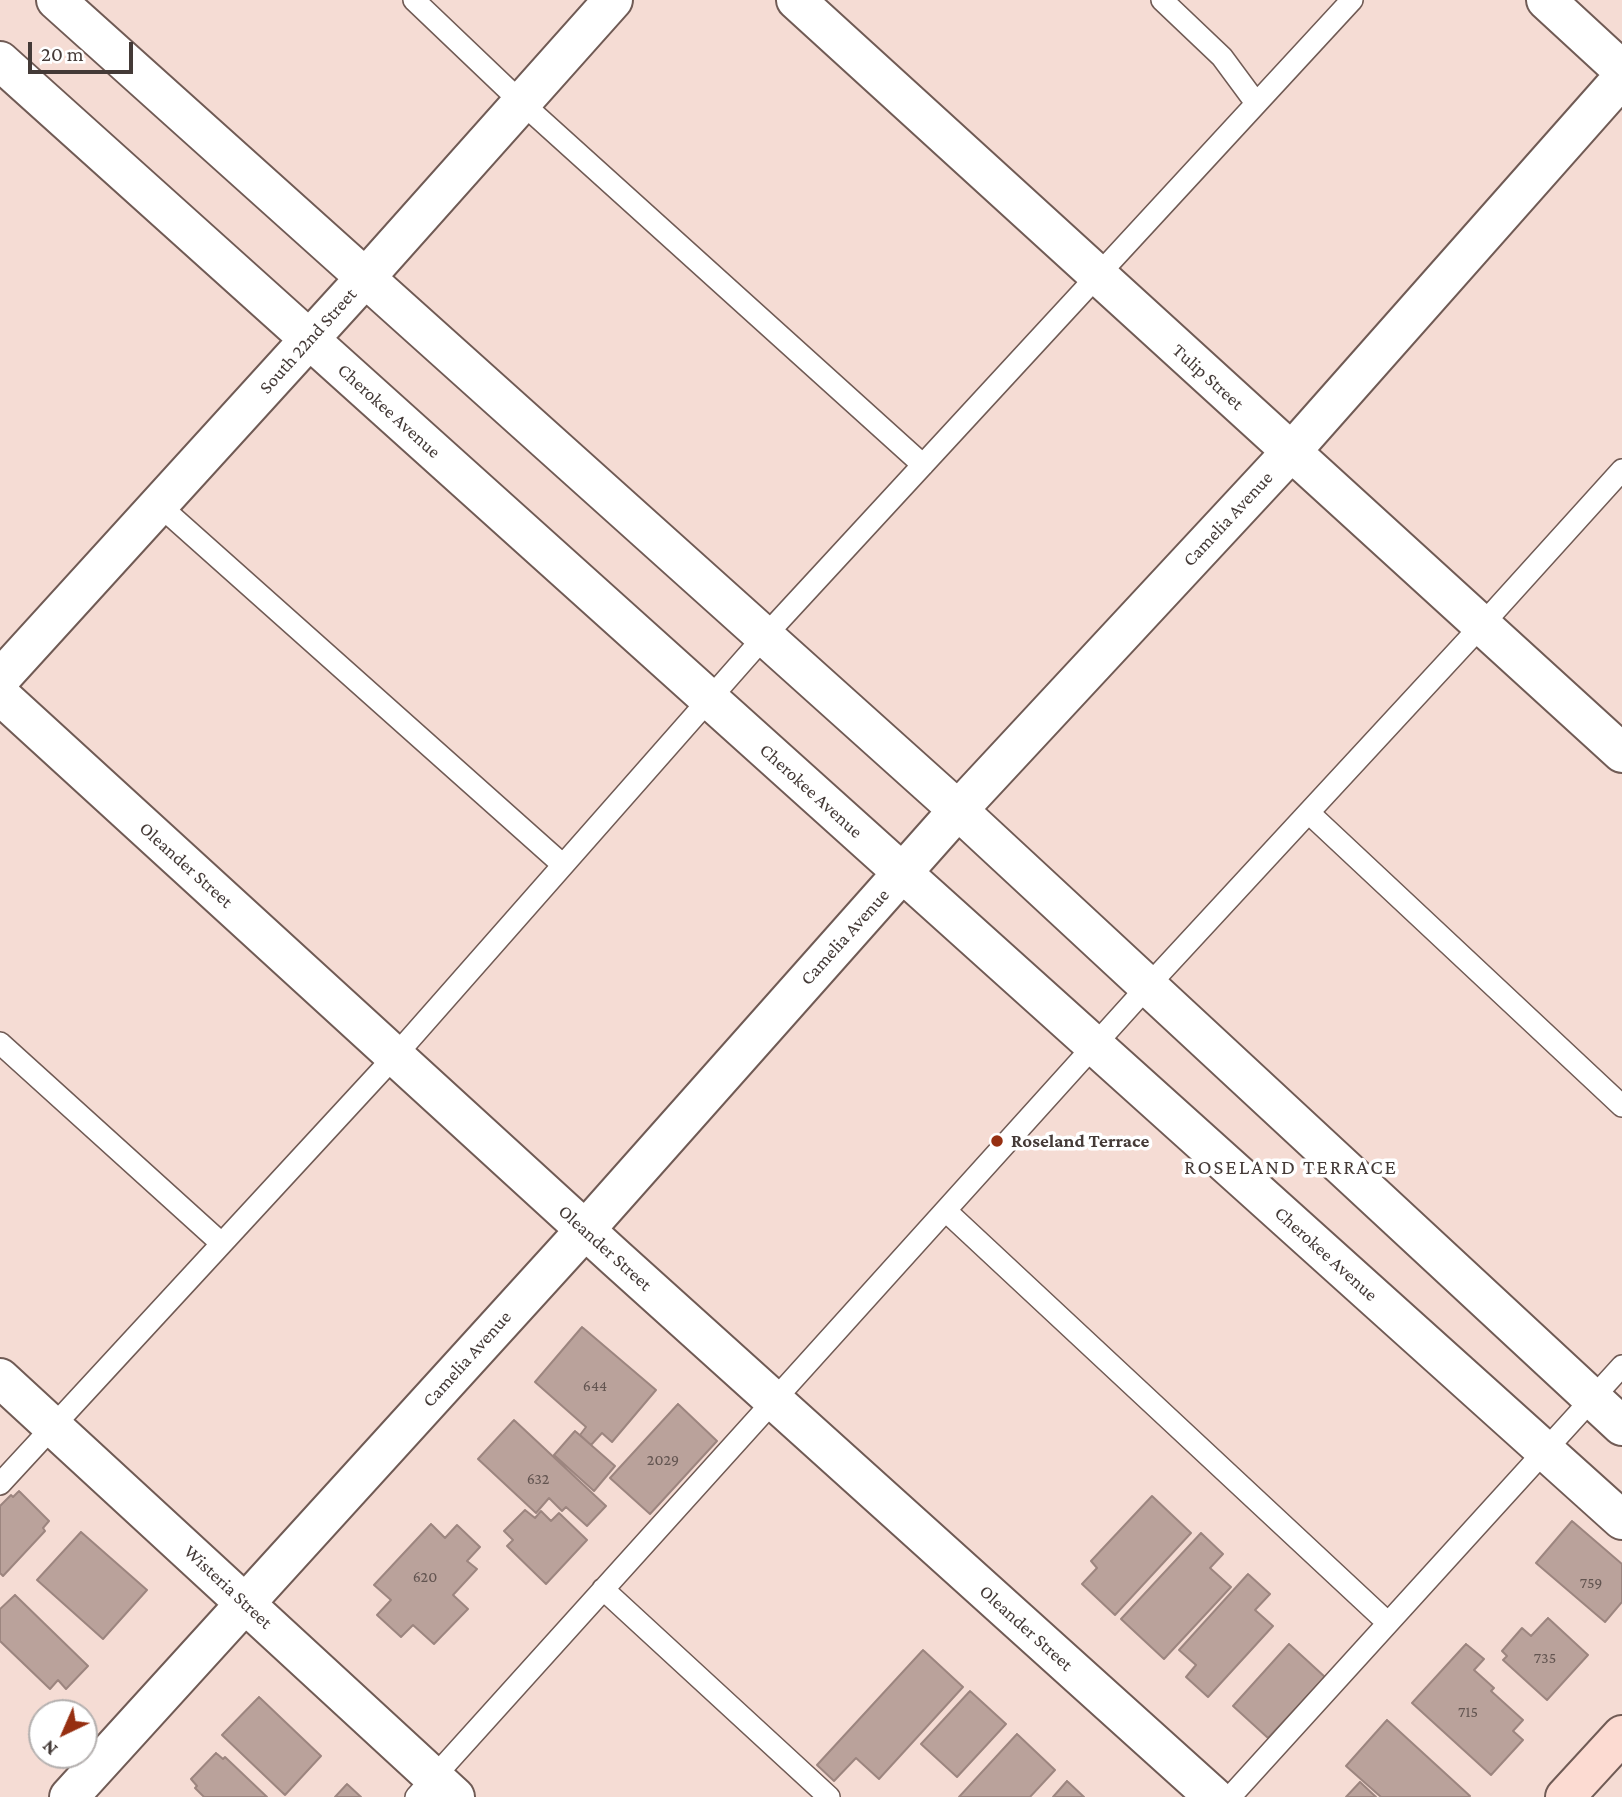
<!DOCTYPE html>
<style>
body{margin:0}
#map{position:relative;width:1622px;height:1797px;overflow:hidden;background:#f5dcd4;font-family:"Crimson Pro",serif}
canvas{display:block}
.north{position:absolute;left:28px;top:1699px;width:70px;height:70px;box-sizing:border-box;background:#fff;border:2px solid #b4b0af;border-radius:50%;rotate:224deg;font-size:19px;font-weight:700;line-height:28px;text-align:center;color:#443a37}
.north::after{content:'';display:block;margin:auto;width:24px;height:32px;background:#962f11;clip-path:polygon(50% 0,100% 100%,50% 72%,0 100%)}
.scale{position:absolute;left:28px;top:42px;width:105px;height:32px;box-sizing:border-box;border:4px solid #443a37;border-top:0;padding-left:9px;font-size:21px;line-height:24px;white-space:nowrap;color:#443a37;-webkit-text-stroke:5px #fff;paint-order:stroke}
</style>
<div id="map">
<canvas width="1622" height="1797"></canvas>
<div class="north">N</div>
<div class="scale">20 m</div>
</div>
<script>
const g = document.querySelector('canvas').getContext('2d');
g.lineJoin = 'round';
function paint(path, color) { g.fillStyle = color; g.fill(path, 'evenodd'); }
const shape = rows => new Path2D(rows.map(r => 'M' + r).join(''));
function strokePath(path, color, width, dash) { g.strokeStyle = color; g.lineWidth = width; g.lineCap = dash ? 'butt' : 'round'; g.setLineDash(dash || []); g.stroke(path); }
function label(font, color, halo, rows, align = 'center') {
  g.font = font + ' "Crimson Pro",serif'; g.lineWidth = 7; g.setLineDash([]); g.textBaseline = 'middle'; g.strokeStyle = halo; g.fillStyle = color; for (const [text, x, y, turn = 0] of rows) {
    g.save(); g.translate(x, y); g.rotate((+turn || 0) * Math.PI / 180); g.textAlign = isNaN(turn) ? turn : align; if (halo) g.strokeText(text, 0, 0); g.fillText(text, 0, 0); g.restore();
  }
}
const building = shape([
 [582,1327,656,1390,612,1442,602,1433,591,1445,580,1435,586,1427,535,1382,582,1327],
 [678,1404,717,1441,650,1514,610,1478,678,1404],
 [514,1420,606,1506,587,1526,566,1507,562,1511,549,1498,536,1513,478,1459,514,1420],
 [575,1431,615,1466,594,1491,554,1455,575,1431],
 [19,1491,49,1521,43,1528,45,1531,3,1576,0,1573,0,1506,11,1495,13,1497,19,1491],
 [1152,1496,1191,1533,1115,1615,1082,1584,1097,1568,1091,1561,1152,1496],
 [525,1510,535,1518,541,1511,551,1521,559,1513,587,1540,546,1584,507,1546,513,1540,504,1531,525,1510],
 [1572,1521,1622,1564,1622,1602,1605,1622,1536,1563,1572,1521],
 [431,1524,445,1538,457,1525,480,1547,467,1561,477,1569,453,1595,468,1609,434,1644,413,1625,401,1637,377,1615,391,1600,374,1585,431,1524],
 [81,1532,147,1590,103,1639,37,1580,81,1532],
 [1201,1533,1223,1554,1210,1568,1231,1587,1164,1659,1121,1619,1201,1533],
 [1248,1574,1270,1594,1255,1610,1273,1626,1208,1697,1186,1677,1196,1665,1179,1650,1248,1574],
 [15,1595,88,1666,66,1689,58,1680,50,1689,0,1641,0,1609,15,1595],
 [1548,1618,1588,1655,1547,1700,1503,1660,1507,1656,1502,1651,1522,1628,1531,1636,1548,1618],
 [1289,1644,1325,1677,1268,1738,1233,1706,1289,1644],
 [1466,1644,1484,1659,1474,1670,1494,1688,1491,1691,1523,1720,1513,1731,1523,1740,1491,1775,1412,1703,1466,1644],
 [923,1650,963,1687,879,1779,856,1758,834,1781,817,1765,923,1650],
 [970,1691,1006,1724,957,1777,921,1744,970,1691],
 [259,1697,321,1756,285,1795,222,1735,259,1697],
 [1387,1720,1470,1796,1468,1797,1381,1797,1346,1766,1387,1720],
 [1017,1734,1055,1770,1030,1797,959,1797,1017,1734],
 [216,1753,223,1759,225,1757,267,1797,204,1797,195,1788,197,1786,191,1779,216,1753],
 [1067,1781,1084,1797,1053,1797,1067,1781],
 [1360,1782,1376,1797,1346,1797,1360,1782],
 [347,1784,361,1797,335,1797,347,1784]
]);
paint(building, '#baa29b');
strokePath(building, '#9c857f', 2);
const lane = shape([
 [414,0,522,103,923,465],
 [1162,0,1222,57,1256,103],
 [159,505,563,865],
 [1309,813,1622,1106],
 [0,1043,221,1243],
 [946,1211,1388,1623],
 [0,1484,395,1056,765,636,1352,0],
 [603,1589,829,1797],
 [416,1797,1148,986,1481,626,1622,470],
 [1230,1797,1622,1366]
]);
const street = shape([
 [56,0,958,810,1622,1426],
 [796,0,1622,753],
 [1546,0,1622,70],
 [0,61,1622,1520],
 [0,679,366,277,613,0],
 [0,695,617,1259,1214,1797],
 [0,1378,455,1797],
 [69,1797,585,1230,958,810,1290,453,1622,78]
]);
const secondary = shape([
 [1565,1797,1622,1735]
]);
strokePath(lane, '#705b55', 24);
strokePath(street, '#705b55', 42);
strokePath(secondary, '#705b55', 42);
strokePath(lane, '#fff', 21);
strokePath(street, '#fff', 38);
strokePath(secondary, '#fcdbd2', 38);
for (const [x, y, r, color] of [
 [997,1141,7,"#962f11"]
]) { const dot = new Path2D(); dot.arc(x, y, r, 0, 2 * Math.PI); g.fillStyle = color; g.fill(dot); strokePath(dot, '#fff', 2.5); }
label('16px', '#625450', null, [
 ["644",595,1386],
 ["2029",663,1460],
 ["632",538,1479],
 ["620",425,1577],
 ["759",1591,1583],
 ["735",1545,1658],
 ["715",1468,1712]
]);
label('19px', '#443a37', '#fff', [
 ["South 22nd Street",308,341,-48],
 ["Tulip Street",1208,377,42],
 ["Cherokee Avenue",389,411,42],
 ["Camelia Avenue",1228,519,-47],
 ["Cherokee Avenue",811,791,42],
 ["Oleander Street",186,865,42],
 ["Camelia Avenue",845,937,-48],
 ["Oleander Street",605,1248,42],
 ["Cherokee Avenue",1326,1254,42],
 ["Camelia Avenue",467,1359,-48],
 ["Wisteria Street",228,1587,43],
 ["Oleander Street",1026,1628,42]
]);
label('bold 19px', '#443a37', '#fff', [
 ["Roseland Terrace",1011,1141]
], 'left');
g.letterSpacing = '2px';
label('21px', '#443a37', '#fff', [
 ["ROSELAND TERRACE",1291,1168]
]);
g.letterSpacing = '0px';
</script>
